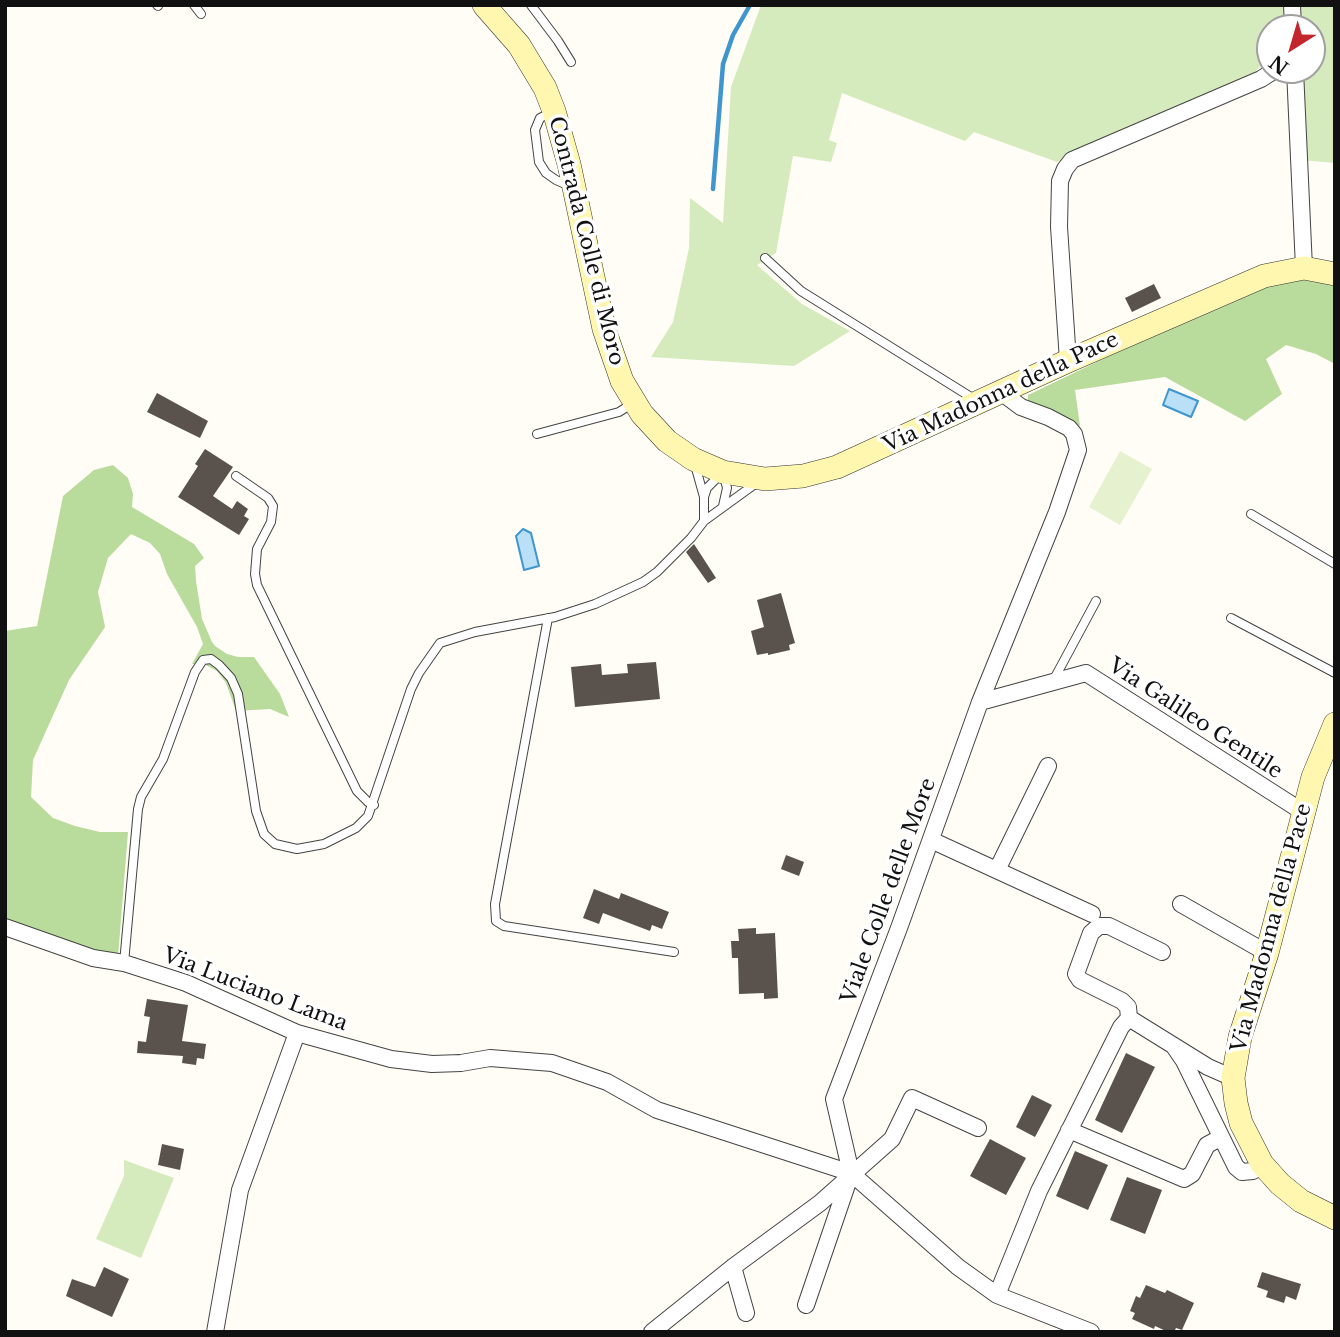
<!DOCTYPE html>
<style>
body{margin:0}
#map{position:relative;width:1340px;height:1337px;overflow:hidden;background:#fffdf5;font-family:"Libre Baskerville",serif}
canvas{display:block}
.frame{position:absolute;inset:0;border:7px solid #111;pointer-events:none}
.north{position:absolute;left:1256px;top:14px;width:70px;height:70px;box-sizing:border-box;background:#fff;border:2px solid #a0a0a0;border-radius:50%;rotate:217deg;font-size:19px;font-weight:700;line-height:28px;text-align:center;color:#111}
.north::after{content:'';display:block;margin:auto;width:24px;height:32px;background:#c4262e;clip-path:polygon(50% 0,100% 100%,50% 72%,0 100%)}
</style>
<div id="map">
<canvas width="1340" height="1337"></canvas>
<div class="frame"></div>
<div class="north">N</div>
</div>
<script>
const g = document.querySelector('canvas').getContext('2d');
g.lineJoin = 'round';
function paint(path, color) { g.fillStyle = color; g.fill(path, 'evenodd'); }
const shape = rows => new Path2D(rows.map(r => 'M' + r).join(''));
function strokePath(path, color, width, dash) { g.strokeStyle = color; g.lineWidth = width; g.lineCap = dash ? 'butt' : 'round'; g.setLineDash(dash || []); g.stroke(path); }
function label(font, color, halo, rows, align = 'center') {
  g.font = font + ' "Libre Baskerville",serif'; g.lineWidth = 7; g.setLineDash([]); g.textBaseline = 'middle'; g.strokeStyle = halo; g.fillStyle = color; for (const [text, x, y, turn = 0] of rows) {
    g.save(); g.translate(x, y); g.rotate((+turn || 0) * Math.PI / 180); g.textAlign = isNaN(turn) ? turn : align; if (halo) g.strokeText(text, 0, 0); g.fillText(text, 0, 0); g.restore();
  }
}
paint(shape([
 [761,5,1335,5,1335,163,1291,159,1286,70,1312,70,1312,28,1270,28,1270,57,1254,73,1057,162,974,132,965,141,842,93,829,140,837,143,831,162,793,156,776,253,757,265,802,304,850,331,794,366,651,357,673,322,689,248,690,198,723,223,731,87],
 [124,1160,174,1178,141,1258,96,1239,124,1176]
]), '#d5ebbd');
paint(shape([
 [1292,278,1324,279,1335,283,1335,364,1316,354,1286,345,1266,359,1282,394,1245,421,1165,377,1075,390,1080,426,1028,404,1028,395,1182,321,1263,286],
 [113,465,128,478,133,494,132,507,194,544,204,558,195,566,196,581,202,619,212,642,215,646,227,654,238,657,254,657,280,694,289,717,270,709,236,711,226,683,217,671,204,664,192,664,203,644,197,627,167,574,160,554,150,543,131,534,108,558,98,592,105,627,69,680,33,760,31,797,53,818,75,826,100,832,128,832,118,957,96,952,5,922,5,631,37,626,63,496,94,470]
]), '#b9dc9c');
paint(shape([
 [1120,451,1152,469,1120,525,1089,507]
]), '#e6f2cf');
const water = shape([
 [1169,389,1198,401,1191,417,1163,405,1169,389],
 [523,529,531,533,539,566,524,570,516,536,523,529]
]);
paint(water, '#b9e0f7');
strokePath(water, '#3f96cf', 2);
strokePath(shape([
 [713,189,723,64,733,35,750,5]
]), '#3f96cf', 4.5);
paint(shape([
 [1154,284,1161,298,1132,312,1125,298],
 [157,393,208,421,200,438,147,412],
 [205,449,233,467,213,496,232,509,237,501,248,509,244,516,249,519,239,535,178,497,198,466,195,464],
 [694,544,716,578,708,583,686,552],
 [781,593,795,643,789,645,790,650,768,655,768,653,757,655,751,631,764,627,757,600],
 [656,662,660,699,575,707,571,667,601,664,602,675,628,673,627,664],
 [786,855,804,862,799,876,781,869],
 [594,889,619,899,621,893,669,912,662,929,652,925,650,931,603,913,599,924,583,918],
 [756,928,756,934,775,933,778,998,764,999,764,993,739,994,738,958,732,958,731,941,739,941,738,929],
 [147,999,188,1005,182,1041,206,1044,204,1059,197,1058,196,1065,182,1063,183,1056,137,1053,138,1041,146,1042,150,1017,144,1016],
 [1126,1053,1155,1067,1122,1133,1095,1120],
 [1032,1095,1052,1105,1035,1137,1016,1127],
 [990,1139,1026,1158,1006,1195,970,1176],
 [162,1144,184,1149,180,1170,158,1165],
 [1075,1151,1108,1165,1088,1210,1056,1196],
 [1127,1177,1162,1190,1145,1234,1110,1220],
 [104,1267,129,1279,112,1317,66,1296,72,1279,95,1287],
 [1262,1272,1301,1284,1296,1300,1286,1296,1284,1303,1266,1297,1268,1291,1257,1287],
 [1146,1285,1165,1293,1167,1290,1194,1303,1182,1330,1176,1328,1174,1332,1168,1332,1155,1326,1154,1329,1132,1319,1135,1313,1130,1311,1136,1296,1140,1298]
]), '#5a524d');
const lane = shape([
 [157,5,158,6],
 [194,5,201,14],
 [531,5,558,41,571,62],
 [552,112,540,118,535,130,539,162,546,173,556,180,565,184,571,183],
 [765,258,801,291,974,399],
 [537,434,619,412,633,403],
 [695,465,704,497,704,521],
 [236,476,268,498,273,506,271,522,257,549,255,574,257,585,357,791,368,802,374,805],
 [704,497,707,488,723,472,727,488,723,506],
 [1251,514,1335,564],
 [548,618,495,904,496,921,504,926,674,952],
 [1231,618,1335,673],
 [1053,681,1096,601],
 [124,963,138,809,141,797,163,759,195,672,203,660,211,659,219,665,231,678,238,694,256,811,264,834,275,844,297,849,324,844,356,828,368,816,411,689,419,673,440,643,475,632,555,617,595,604,643,582,657,572,691,538,704,521,755,484]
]);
const street = shape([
 [1292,5,1293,28],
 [1295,70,1304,268],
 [1068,361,1059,227,1060,181,1065,169,1072,160,1261,79,1275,70],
 [1001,392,1021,407,1048,417,1069,428,1074,434,1078,450,1057,512,980,702,899,928,834,1099,851,1173,958,1267,997,1295,1091,1332],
 [980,702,1086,673,1303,812],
 [931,840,1092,914],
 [997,870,1048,766],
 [1181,904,1267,953],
 [5,927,93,958,124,963,186,983,297,1033,391,1059,432,1064,461,1063,490,1058,552,1063,607,1082,657,1110,851,1173],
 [1129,1018,1128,1007,1122,1001,1080,980,1076,974,1091,933,1099,926,1109,926,1162,952],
 [1129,1018,1208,1067,1233,1078],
 [1173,1045,1184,1061,1236,1167,1242,1172,1253,1171,1262,1164],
 [1069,1130,1184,1179,1192,1174,1207,1145,1220,1138],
 [733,1267,746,1313],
 [997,1295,1039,1191,1121,1027,1129,1018],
 [806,1305,850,1176],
 [215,1332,240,1190,297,1033],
 [652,1332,733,1267,820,1203,892,1139,912,1098,978,1128]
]);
const secondary = shape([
 [484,5,519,45,545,88,554,111,569,164,604,329,622,381,642,414,667,441,693,459,723,472,765,479,803,476,837,467,1068,361,1264,276,1304,268,1335,274],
 [1335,724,1313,777,1267,953,1240,1037,1233,1078,1236,1103,1241,1123,1262,1164,1280,1184,1301,1201,1335,1218]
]);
strokePath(lane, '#444', 10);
strokePath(street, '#444', 18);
strokePath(secondary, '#333', 24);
strokePath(lane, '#fff', 8);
strokePath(street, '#fff', 16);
strokePath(secondary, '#fff6b0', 23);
label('21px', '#111', '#fff', [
 ["Contrada Colle di Moro",586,241,76],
 ["Via Madonna della Pace",1001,393,-25],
 ["Via Galileo Gentile",1195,719,33],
 ["Viale Colle delle More",889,891,-70],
 ["Via Madonna della Pace",1272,928,-75],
 ["Via Luciano Lama",255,990,21]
]);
</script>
